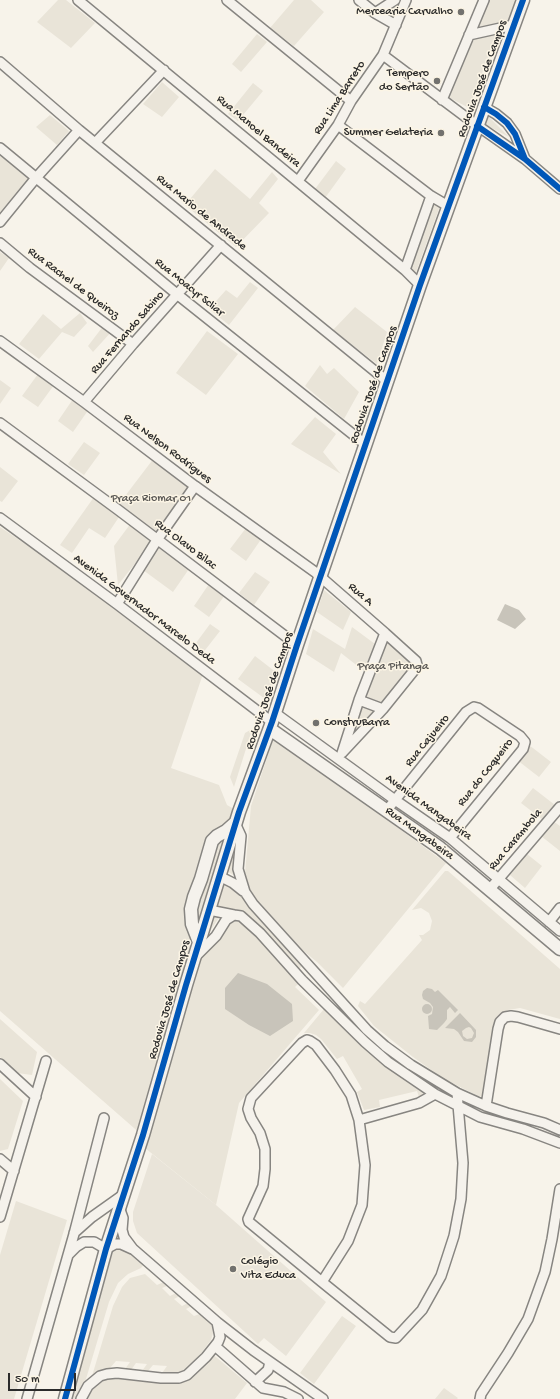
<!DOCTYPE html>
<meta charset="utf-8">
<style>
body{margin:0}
#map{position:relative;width:560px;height:1399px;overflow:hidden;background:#f7f3ea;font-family:"Gochi Hand",sans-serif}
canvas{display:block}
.scale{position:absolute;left:8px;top:1373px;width:68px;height:18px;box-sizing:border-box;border:2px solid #2b2b2b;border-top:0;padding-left:5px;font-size:12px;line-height:14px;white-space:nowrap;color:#2b2b2b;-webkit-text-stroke:3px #fcf5e5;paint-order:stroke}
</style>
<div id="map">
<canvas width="560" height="1399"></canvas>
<div class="scale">50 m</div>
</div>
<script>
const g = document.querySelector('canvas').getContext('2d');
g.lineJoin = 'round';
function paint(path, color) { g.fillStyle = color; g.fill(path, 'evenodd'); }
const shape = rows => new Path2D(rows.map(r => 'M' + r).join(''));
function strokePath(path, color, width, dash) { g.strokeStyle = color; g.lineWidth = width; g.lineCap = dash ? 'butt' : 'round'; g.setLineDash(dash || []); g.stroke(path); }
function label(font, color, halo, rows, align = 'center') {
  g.font = font + ' "Gochi Hand",sans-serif'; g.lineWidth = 3; g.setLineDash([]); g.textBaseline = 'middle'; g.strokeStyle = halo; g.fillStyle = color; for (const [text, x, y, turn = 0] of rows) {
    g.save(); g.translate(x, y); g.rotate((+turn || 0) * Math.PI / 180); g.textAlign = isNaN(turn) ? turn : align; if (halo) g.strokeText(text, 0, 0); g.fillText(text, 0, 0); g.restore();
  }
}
paint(shape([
 [152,1154,216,1205,326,1302,286,1356,264,1338,258,1344,137,1233,133,1221,133,1212]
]), '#e9e4d9');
paint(shape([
 [58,0,66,0,95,23,71,48,37,22],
 [294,0,311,0,324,12,294,46,270,28],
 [396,0,400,0,390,19,381,11],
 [484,0,524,0,514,25,469,35],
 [497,33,469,108,448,97,474,39],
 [257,34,267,42,241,72,232,64],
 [162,82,179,97,162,117,143,104],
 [253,83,263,91,238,121,228,114],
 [50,115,69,131,57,145,36,127],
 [488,116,509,137,484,124],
 [0,152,31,179,0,216],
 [336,161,346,169,325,198,315,189],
 [215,169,250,199,272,172,278,179,259,203,269,213,236,247,185,205],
 [434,201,440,206,415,275,409,269],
 [0,252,9,258,0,271],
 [250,282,258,288,229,325,209,309,226,290,237,298],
 [355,307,387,332,377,364,333,330],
 [80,313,87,323,74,337,62,332,39,359,19,344,43,314,61,329],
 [104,325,112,331,93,352,88,346],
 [207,331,238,354,206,395,176,373],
 [320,365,327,374,334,368,359,392,344,419,305,386],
 [38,374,54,385,38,407,22,396],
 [0,380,11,388,0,404],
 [73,399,89,409,73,432,58,421],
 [315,417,336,434,323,452,341,474,291,444],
 [84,442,100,453,84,475,68,464],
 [154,458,188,487,156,531,119,504],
 [0,467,18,481,2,502,0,501],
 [94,497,121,514,105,538,89,528,72,553,60,545],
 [131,523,153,541,118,585,114,546],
 [0,527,128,613,204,671,171,768,219,785,227,805,239,812,219,876,233,883,304,964,297,971,302,980,295,987,319,1010,239,1103,216,1205,140,1144,142,1135,0,1011],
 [209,910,233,916,195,956],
 [246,528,262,538,246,561,230,549],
 [160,547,189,569,173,592,143,570],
 [255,572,270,582,254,605,239,593],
 [209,584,225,595,209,617,194,606],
 [324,590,351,612,343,630,317,612],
 [210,624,220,631,202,654,193,647],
 [352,627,375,644,364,671,341,653,334,672,306,654,313,629,345,649],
 [385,633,417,665,342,753],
 [255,656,277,673,268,701,238,679],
 [252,729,250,736,234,787,230,777,245,733],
 [274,737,446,863,343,988,317,962,301,949,251,893,245,873,251,806],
 [529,745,551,762,539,777,517,760],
 [533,788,555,805,543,820,521,803],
 [553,821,560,826,560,851,541,836],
 [236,833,236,861,235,876,225,870],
 [527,854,542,866,525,888,510,875],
 [445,871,448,871,560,969,560,1019,520,1008,508,1010,502,1013,498,1018,483,1095,481,1096,478,1096,444,1079,413,1057,374,1026,358,1006,360,1001,365,1004,422,940,419,935,423,935,430,930,432,921,429,913,421,908,412,910],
 [213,915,220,916,207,936],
 [324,1009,373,1054,424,1092,423,1096,419,1097,417,1091,379,1100,380,1107,364,1110,357,1092,362,1089,343,1056,337,1059,321,1039,316,1035,310,1033,304,1033],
 [0,1019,37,1052,32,1075,17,1073,0,1057],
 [0,1079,23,1101,8,1149,0,1151],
 [16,1201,67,1220,14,1399,0,1399,0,1255],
 [121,1246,145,1263,141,1268,128,1274,118,1283,109,1302,80,1399,71,1399,114,1248],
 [145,1274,157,1285,166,1281,169,1285,162,1288,170,1296,178,1292,182,1295,174,1299,182,1306,190,1302,194,1305,186,1309,194,1316,202,1313,208,1318,212,1325,213,1333,211,1340,193,1364,183,1372,176,1374,162,1373,167,1366,153,1365,148,1371,142,1371,147,1364,136,1363,131,1370,125,1369,130,1362,116,1361,110,1368,102,1370,92,1376,113,1306,122,1287,130,1278],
 [342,1316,356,1326,314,1384,300,1373],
 [210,1352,247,1383,235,1399,81,1399,100,1376,179,1378],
 [444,1388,458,1398,457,1399,435,1399]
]), '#e9e4d8');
paint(shape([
 [505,604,519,610,526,619,515,629,497,620],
 [238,973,267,984,292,1004,293,1021,270,1036,249,1025,225,1009,225,988],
 [427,988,432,989,435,992,438,990,458,1010,455,1013,450,1007,447,1010,447,1019,444,1023,437,1030,429,1029,428,1016,432,1014,433,1007,430,1003,423,999,422,995,423,991],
 '422 1009a5 5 0 1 1 10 0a5 5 0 1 1-10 0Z',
 [460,1013,476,1030,476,1037,472,1042,464,1041,458,1032,454,1029,445,1028],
 [469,1027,471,1028,474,1033,472,1038,467,1039,463,1036,462,1031,466,1028]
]), '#c8c4ba');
const street = shape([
 [78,0,405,270,420,285],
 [227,0,351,101],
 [359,0,375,13,396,25],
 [375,13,395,0],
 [469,35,514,25],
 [383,55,471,121,525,159,560,189],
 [0,62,79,130,387,381],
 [442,100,484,0],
 [484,107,496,114,507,123,515,134,525,159],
 [338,125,431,196,448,206],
 [95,143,164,70],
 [0,148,178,295,365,444],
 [298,181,338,125,351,101,383,55,406,0],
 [0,222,35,179,79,130],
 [0,243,30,268,133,344],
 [405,270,431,196],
 [0,341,84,402,195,486,315,572,385,633],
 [84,402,133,344,221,245],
 [0,423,117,509,297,645],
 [0,518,117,604,272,722],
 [117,604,157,540,195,486],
 [385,633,416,661,417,665,416,668,383,709,342,753,359,700,385,633],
 [359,700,383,709],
 [275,713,395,800,450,838,560,931],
 [387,810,466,712,474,707,478,708,520,736,525,742,523,749,450,838],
 [235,823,241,836,238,869,245,892,253,904,367,1030,385,1046,411,1065,457,1093,486,1106,507,1113,544,1123,560,1130],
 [219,876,233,883,243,891],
 [490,889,560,807],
 [209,910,234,915],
 [549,922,560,908],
 [196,956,216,936,226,920,234,915,241,916,260,933,302,980,365,1042,388,1062,435,1094,480,1117,523,1129,560,1143],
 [0,1064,36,1097],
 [486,1106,498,1029,500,1022,505,1017,511,1016,518,1017,560,1029],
 [359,1120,419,1103,435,1094],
 [0,1159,14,1171],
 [0,1217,46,1061],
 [74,1233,92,1217,123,1195],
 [68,1255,76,1247,84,1242,94,1242,106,1249,115,1244,121,1244,132,1249],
 [322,1282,348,1241,362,1205,365,1165,359,1120,351,1095,335,1070,316,1045,310,1041,307,1040,302,1043,251,1098,248,1109,251,1118,260,1133,265,1149,265,1169,263,1186,248,1219,249,1222,322,1282,390,1337,396,1338,422,1310,441,1276,454,1236,461,1199,463,1163,457,1093],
 [217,1322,253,1350,323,1399],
 [215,1346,263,1388,284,1392,298,1399],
 [255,1382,268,1370,270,1362],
 [27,1399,74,1234,104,1118],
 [81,1399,88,1386,100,1376,107,1374,117,1373,161,1378,179,1378,187,1375,206,1357,218,1342,220,1337,217,1322,133,1249,124,1237,122,1230,123,1218,119,1207],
 [480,1399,481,1394,508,1353,528,1319,545,1272,552,1239,560,1189]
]);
const secondary = shape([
 [270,729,440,848,560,949],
 [199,942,192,924,191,909,194,897,201,879,212,841,217,836,226,831,235,823],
 [65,1399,106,1249,143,1135,186,985,239,812,272,722,297,645,420,285,523,0]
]);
strokePath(street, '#878581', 12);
strokePath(secondary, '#878581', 15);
strokePath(street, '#f5f2ec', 9);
strokePath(secondary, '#f5f2ec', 12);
strokePath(shape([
 [484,107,496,114,507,123,515,134,525,159],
 [477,126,525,159,560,189],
 [65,1399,106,1249,143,1135,186,985,239,812,272,722,297,645,420,285,523,0]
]), '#0057b8', 6);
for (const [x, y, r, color] of [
 [461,12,4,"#72716e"],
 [437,81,4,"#72716e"],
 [441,133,4,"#72716e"],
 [316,723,4,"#72716e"],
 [233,1269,4,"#72716e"]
]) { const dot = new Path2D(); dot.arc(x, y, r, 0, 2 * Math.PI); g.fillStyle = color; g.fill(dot); strokePath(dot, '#fcf5e5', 1.5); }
label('12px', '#2b2b2b', '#fcf5e5', [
 ["Mercearia Carvalho",453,12],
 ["Tempero",429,74],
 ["do Sertão",429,88],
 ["Summer Gelateria",433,133],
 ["ConstruBarra",324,723,"left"],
 ["Colégio",241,1262,"left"],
 ["Vita Educa",241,1276,"left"]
], 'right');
label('12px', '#2b2b2b', '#fcf5e5', [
 ["Rodovia José de Campos",483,79,-70],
 ["Rua Lima Barreto",340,98,-57],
 ["Rua Manoel Bandeira",258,132,40],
 ["Rua Mario de Andrade",201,213,39],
 ["Rua Rachel de Queiroz",73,284,37],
 ["Rua Moacyr Scliar",189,288,39],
 ["Rua Fernando Sabino",128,333,-49],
 ["Rodovia José de Campos",374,385,-71],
 ["Rua Nelson Rodrigues",167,449,37],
 ["Rua Olavo Bilac",185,545,37],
 ["Rua A",360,595,41],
 ["Avenida Governador Marcelo Deda",144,610,37],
 ["Rodovia José de Campos",270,691,-71],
 ["Rua Cajueiro",428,741,-51],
 ["Rua do Coqueiro",486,773,-52],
 ["Avenida Mangabeira",428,808,36],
 ["Rua Mangabeira",419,834,36],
 ["Rua Carambola",516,840,-50],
 ["Rodovia José de Campos",170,1000,-74]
]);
label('12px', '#585653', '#fcf5e5', [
 ["Praça Riomar 01",151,499],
 ["Praça Pitanga",393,667]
]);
</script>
